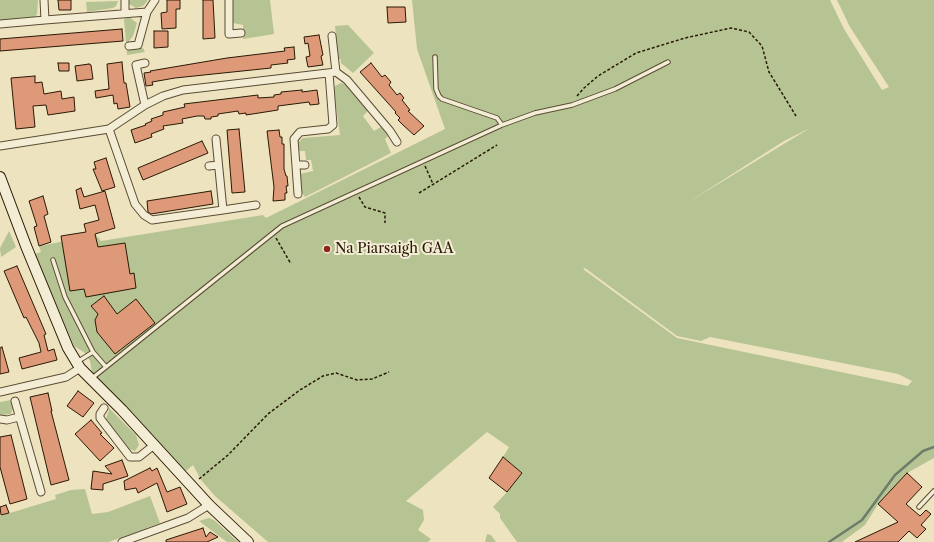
<!DOCTYPE html>
<style>
body{margin:0}
canvas{display:block;background:#eee3bf}
</style>
<canvas width="934" height="542"></canvas>
<script>
const g = document.querySelector('canvas').getContext('2d');
g.lineJoin = 'round';
function paint(path, color) { g.fillStyle = color; g.fill(path, 'evenodd'); }
const shape = rows => new Path2D(rows.map(r => 'M' + r).join(''));
function strokePath(path, color, width, dash) { g.strokeStyle = color; g.lineWidth = width; g.lineCap = dash ? 'butt' : 'round'; g.setLineDash(dash || []); g.stroke(path); }
function label(font, color, halo, rows, align = 'center') {
  g.font = font + ' "Libre Caslon Text",serif'; g.lineWidth = 4; g.setLineDash([]); g.textBaseline = 'middle'; g.strokeStyle = halo; g.fillStyle = color; for (const [text, x, y, turn = 0] of rows) {
    g.save(); g.translate(x, y); g.rotate((+turn || 0) * Math.PI / 180); g.textAlign = isNaN(turn) ? turn : align; if (halo) g.strokeText(text, 0, 0); g.fillText(text, 0, 0); g.restore();
  }
}
paint(shape([
 [0,0,38,0,37,14,35,17,0,21],
 [128,0,148,0,143,6,136,8,129,4],
 [232,0,270,0,274,34,243,39,243,25,233,23],
 [412,0,830,0,844,29,882,90,889,87,850,27,837,0,934,0,934,458,907,473,878,504,865,525,842,542,517,542,500,518,500,514,493,507,507,492,522,473,503,457,509,447,487,432,406,501,423,510,424,520,418,530,431,539,428,542,268,542,215,496,201,480,193,465,186,471,92,373,90,361,85,353,74,346,35,254,41,252,39,246,96,235,101,241,263,215,266,218,445,129,417,49],
 [810,128,687,203,784,141],
 [585,268,677,336,701,341,710,337,898,374,912,381,908,386,677,338,583,269],
 [118,1,116,6,113,8,87,12,86,2],
 [129,17,137,23,133,36,129,41,129,48,143,48,145,52,127,55,124,19],
 [348,25,374,53,353,73,341,63,341,59,338,60,335,26],
 [341,83,345,84,368,111,363,116,374,131,381,127,388,136,385,139,391,153,305,197,301,191,300,174,313,171,311,160,306,160,305,151,298,151,297,143,303,138,340,135,334,91,335,86],
 [9,231,16,247,1,257,0,248],
 [11,400,13,408,11,414,0,415,0,402],
 [101,400,136,435,139,445,135,451,129,449,108,423,106,419,109,410],
 [85,489,92,514,108,512,150,496,160,523,109,542,0,542,0,516,56,499,55,495,71,490],
 [209,518,214,520,238,542,227,542,199,521],
 [487,534,491,535,496,542,485,542]
]), '#b6c494');
strokePath(shape([
 [829,542,862,520,895,475,923,451,934,447]
]), '#6d7d6a', 2.5);
const building = shape([
 [58,0,71,0,71,10,59,10,58,0],
 [167,0,180,0,180,9,176,9,176,28,162,29,161,13,167,12,167,0],
 [203,0,213,0,215,38,203,39,203,0],
 [387,7,405,7,406,22,388,23,387,7],
 [122,29,123,41,0,51,0,39,122,29],
 [154,31,168,31,168,47,154,48,154,31],
 [319,35,323,55,321,56,323,65,308,67,306,57,310,56,308,43,305,44,304,37,319,35],
 [294,47,295,59,287,60,288,63,271,65,271,68,175,78,152,82,153,85,146,86,144,73,151,72,150,71,227,58,285,51,284,48,294,47],
 [122,62,124,83,126,83,130,107,118,109,117,103,114,104,113,95,96,98,95,91,109,89,107,64,122,62],
 [58,63,69,63,69,71,59,71,58,63],
 [371,63,382,77,385,75,391,82,389,85,397,95,400,93,404,98,402,100,410,110,408,111,424,126,414,135,403,125,398,120,400,118,395,113,396,112,360,72,371,63],
 [89,64,91,65,93,79,77,81,75,66,89,64],
 [35,76,35,83,42,82,44,94,61,91,62,99,74,97,75,111,48,115,46,105,33,106,35,127,16,129,11,78,35,76],
 [302,90,302,92,317,90,319,104,310,105,309,102,278,106,278,110,246,115,246,113,239,114,238,111,218,114,218,116,211,117,211,119,205,119,204,116,197,116,182,119,183,123,163,126,164,129,151,134,152,137,135,143,131,130,146,125,145,124,152,121,151,119,163,115,163,112,185,107,184,104,258,95,258,98,274,97,274,95,281,94,281,92,302,90],
 [239,129,245,192,232,193,227,130,239,129],
 [279,130,280,137,282,137,282,144,284,144,284,169,286,176,287,176,288,186,286,186,287,193,285,193,285,200,273,201,274,187,267,131,279,130],
 [202,141,208,153,143,180,138,168,202,141],
 [106,158,115,187,102,191,93,169,96,169,94,162,106,158],
 [81,188,84,197,105,191,115,228,95,234,98,247,125,243,130,274,134,273,136,288,86,297,84,289,70,291,61,236,86,232,84,224,99,220,95,205,80,209,76,190,81,188],
 [211,191,213,204,151,214,148,212,147,201,211,191],
 [43,196,48,214,44,216,51,242,39,246,34,227,37,226,29,201,43,196],
 [17,266,46,334,44,335,48,351,54,349,57,360,22,369,19,358,41,352,39,343,26,317,24,318,4,271,17,266],
 [104,296,117,314,136,299,155,323,115,354,97,332,95,320,98,314,91,306,104,296],
 [2,347,9,372,0,374,0,348,2,347],
 [78,391,94,403,83,417,67,406,78,391],
 [48,393,52,411,51,411,69,480,51,485,30,397,48,393],
 [91,420,102,433,100,434,114,448,100,461,75,434,91,420],
 [11,435,27,499,10,504,0,467,0,437,11,435],
 [503,457,522,473,507,492,489,478,503,457],
 [122,460,128,476,103,484,103,490,91,489,93,471,112,474,105,466,122,460],
 [150,468,152,471,157,468,167,492,180,487,187,504,167,512,157,483,138,493,136,488,125,490,124,481,150,468],
 [907,473,922,487,906,504,920,516,926,510,931,514,921,525,926,529,917,538,909,531,898,542,855,542,898,522,878,504,907,473],
 [6,505,9,513,1,515,0,507,6,505],
 [203,528,206,537,210,532,218,537,207,542,166,542,166,540,203,528]
]);
paint(building, '#de9978');
strokePath(building, '#291906', 1);
const lane = shape([
 [435,57,436,89,439,96,442,99,497,118,502,125],
 [53,260,65,297,93,352,106,367],
 [77,362,93,352],
 [91,379,282,226,502,125,535,113,572,105,615,89,668,62],
 [919,507,934,491]
]);
const street = shape([
 [125,0,125,13],
 [229,0,229,34,241,33],
 [45,20,147,12,155,0],
 [0,24,45,20,44,0],
 [332,36,336,72,347,80,390,131,397,142],
 [129,46,138,45,147,12],
 [145,105,136,65,145,63],
 [109,129,135,204,144,215,152,220,223,210,216,139],
 [0,146,109,129,145,105,163,96,183,90,336,72],
 [296,165,305,165],
 [209,166,218,165],
 [298,194,294,139,300,132,328,129,333,125,329,73],
 [223,210,256,205],
 [0,392,66,377,80,368],
 [15,401,41,492],
 [104,408,100,414,100,418,130,457,139,457,154,445],
 [0,419,7,420,19,417],
 [122,542,188,518,209,505]
]);
const secondary = shape([
 [0,177,26,246,68,348,80,368,122,410,209,505,248,542]
]);
strokePath(lane, '#5a4c34', 5.5);
strokePath(street, '#5a4c34', 9);
strokePath(secondary, '#291906', 12);
strokePath(shape([
 [577,96,584,88,598,76,636,53,685,38,731,28,749,32,762,46,769,72,796,116],
 [425,166,433,184],
 [419,193,497,145],
 [359,197,365,207,385,213,385,223],
 [276,238,291,264],
 [199,479,228,455,268,414,300,390,323,376,336,373,357,380,372,379,389,372]
]), '#291906', 1.5, [3, 2]);
strokePath(lane, '#f4edd5', 3.5);
strokePath(street, '#f4edd5', 7);
strokePath(secondary, '#f4edd5', 10);
for (const [x, y, r, color] of [
 [327,249,4,"#8f2418"]
]) { const dot = new Path2D(); dot.arc(x, y, r, 0, 2 * Math.PI); g.fillStyle = color; g.fill(dot); strokePath(dot, '#f4edd5', 1.5); }
label('14px', '#291906', '#f4edd5', [
 ["Na Piarsaigh GAA",335,249]
], 'left');
</script>
